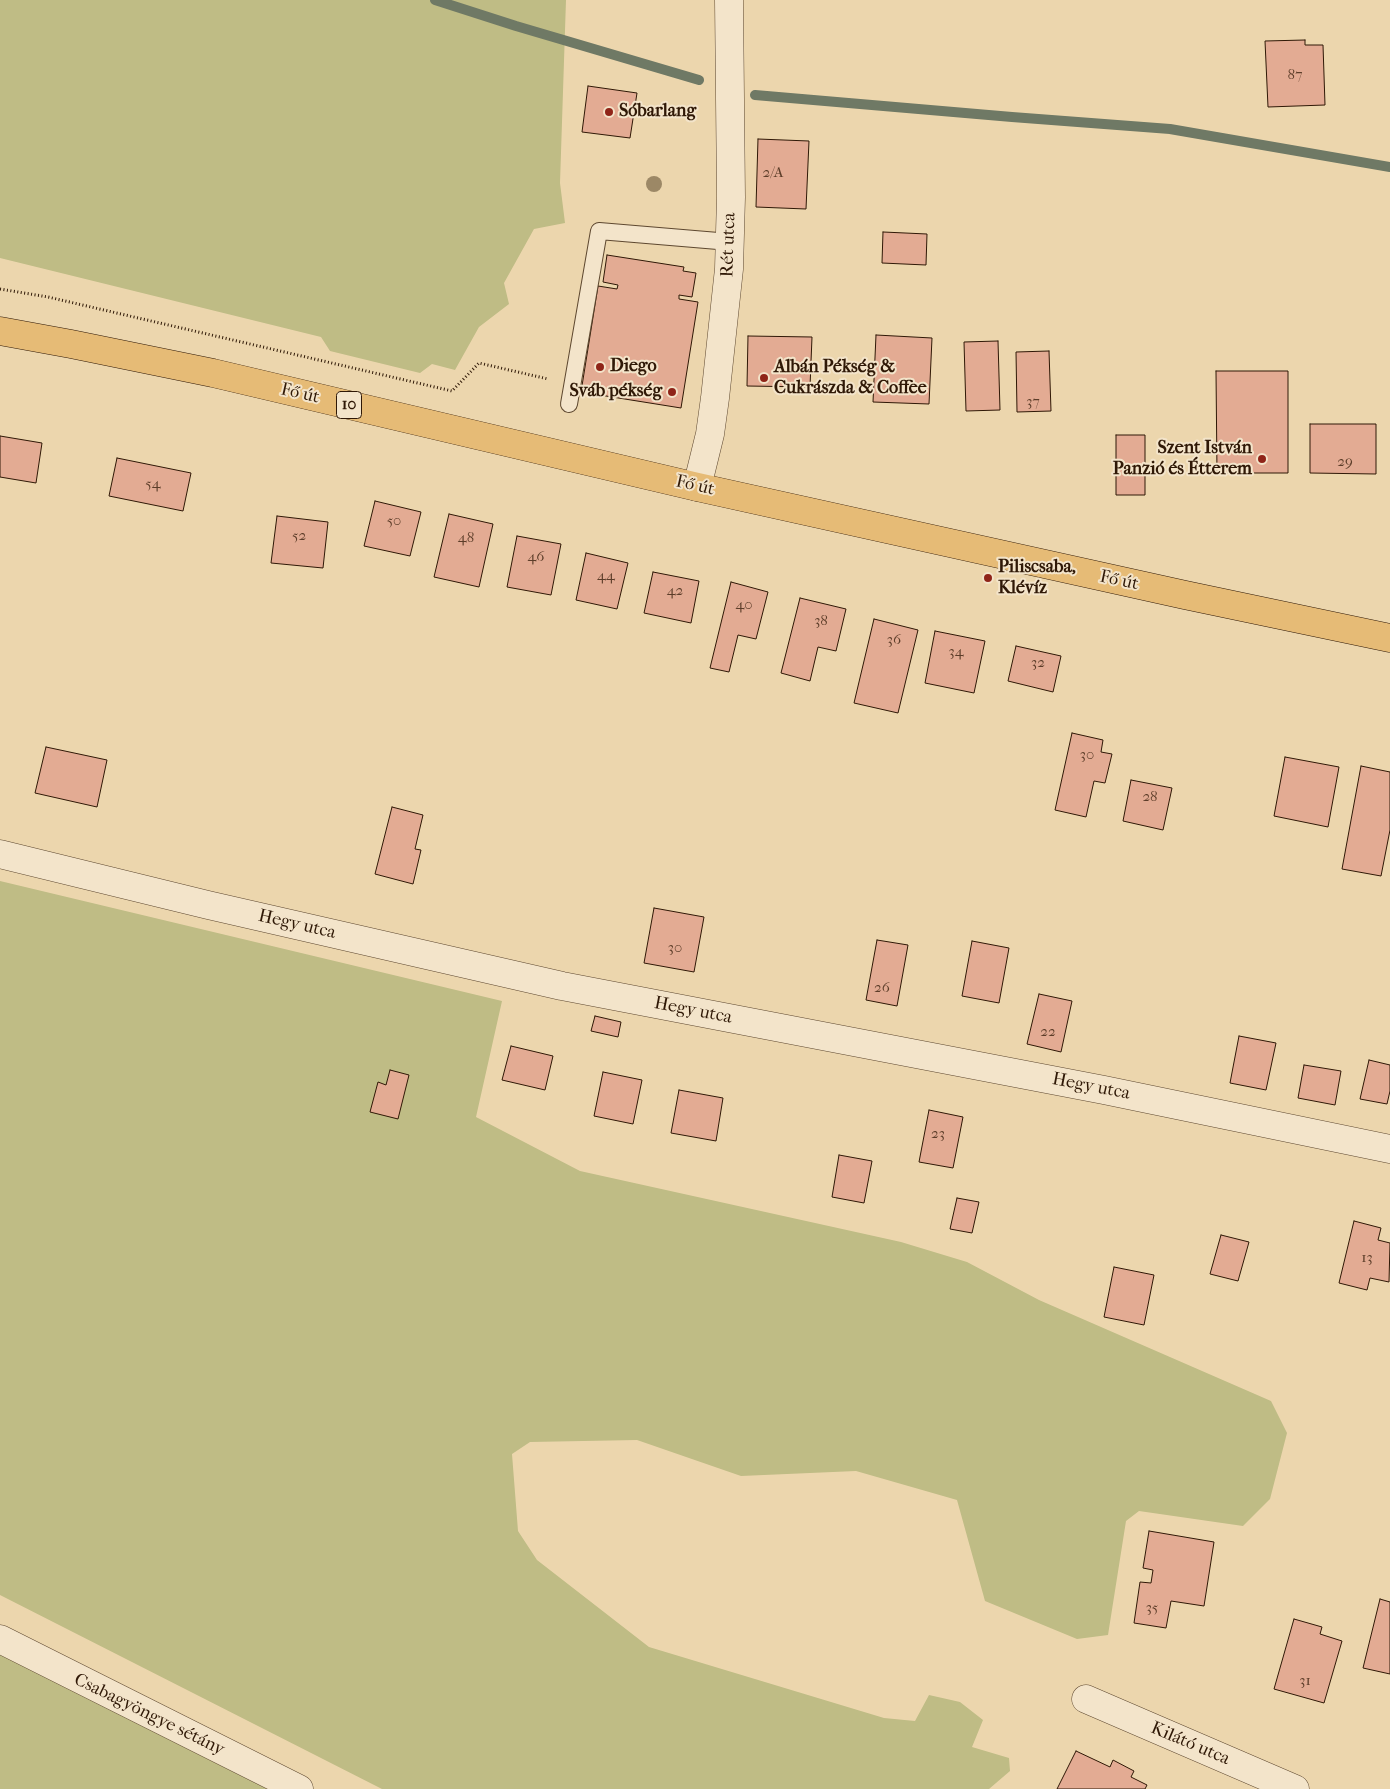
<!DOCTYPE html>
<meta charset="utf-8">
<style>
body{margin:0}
canvas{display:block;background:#ecd6ad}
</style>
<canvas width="1390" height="1789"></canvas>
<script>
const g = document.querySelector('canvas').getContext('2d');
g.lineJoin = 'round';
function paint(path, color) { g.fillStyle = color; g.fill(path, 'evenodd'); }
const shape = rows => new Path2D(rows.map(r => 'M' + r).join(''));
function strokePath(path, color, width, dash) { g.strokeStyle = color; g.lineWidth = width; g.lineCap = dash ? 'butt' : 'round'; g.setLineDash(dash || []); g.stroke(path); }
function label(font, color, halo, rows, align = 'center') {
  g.font = font + ' "IM FELL French Canon",serif'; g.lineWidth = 4; g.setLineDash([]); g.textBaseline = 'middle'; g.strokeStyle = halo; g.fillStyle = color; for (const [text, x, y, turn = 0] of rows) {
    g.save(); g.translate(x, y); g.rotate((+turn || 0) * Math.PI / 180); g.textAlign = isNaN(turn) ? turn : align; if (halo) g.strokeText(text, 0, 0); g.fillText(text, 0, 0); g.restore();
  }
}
paint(shape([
 [0,0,566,0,560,183,565,223,534,229,504,283,509,304,479,327,455,370,432,364,420,373,330,351,321,337,0,258],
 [0,881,502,1001,476,1117,580,1171,901,1242,967,1262,1039,1300,1271,1401,1287,1433,1270,1499,1243,1526,1139,1511,1126,1521,1108,1635,1077,1639,985,1601,957,1500,856,1471,741,1476,637,1440,530,1442,512,1454,518,1531,537,1560,649,1647,884,1718,915,1721,929,1695,960,1702,983,1720,972,1747,1009,1758,1010,1771,989,1789,382,1789,0,1595],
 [0,1639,299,1789,0,1789]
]), '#bfbc85');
strokePath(shape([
 [435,0,516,26,699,80],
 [755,95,1012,117,1170,129,1390,167]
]), '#6f7965', 10);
const building = shape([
 [1305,40,1305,45,1323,45,1325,105,1268,107,1265,41,1305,40],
 [588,86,637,93,630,138,582,132,588,86],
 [758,139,809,141,806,209,756,207,758,139],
 [883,232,927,234,926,265,882,263,883,232],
 [607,255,684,267,683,271,696,273,692,297,679,295,679,299,698,302,681,408,581,392,598,286,617,289,618,285,603,282,607,255],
 [876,335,932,338,929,404,873,402,876,335],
 [748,336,812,337,810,387,747,386,748,336],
 [998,341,1000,410,966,411,964,342,998,341],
 [1049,351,1051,411,1017,412,1016,352,1049,351],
 [1216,371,1288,371,1288,473,1217,473,1216,371],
 [1310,424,1376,424,1376,474,1310,473,1310,424],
 [1116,435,1145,435,1145,495,1116,495,1116,435],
 [0,436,42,443,36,483,0,477,0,436],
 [117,458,191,473,183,511,109,496,117,458],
 [375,501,421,512,410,556,364,546,375,501],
 [449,514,493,524,479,587,434,577,449,514],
 [277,516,328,522,323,568,271,563,277,516],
 [517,536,561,544,551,595,507,587,517,536],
 [586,553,628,563,617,609,576,600,586,553],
 [653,572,699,581,691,623,644,613,653,572],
 [731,582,768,592,756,639,738,635,729,672,710,668,731,582],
 [800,598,846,609,836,651,818,647,810,681,781,673,800,598],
 [874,619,918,630,898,713,854,703,874,619],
 [935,631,985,641,974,693,925,683,935,631],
 [1016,646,1061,656,1053,692,1008,681,1016,646],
 [1072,733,1103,740,1101,752,1112,754,1105,783,1094,781,1086,817,1055,810,1072,733],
 [46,747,107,760,97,807,35,793,46,747],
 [1285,757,1339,767,1328,827,1274,816,1285,757],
 [1361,766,1390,772,1390,830,1381,876,1342,869,1361,766],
 [1131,780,1172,788,1163,830,1123,821,1131,780],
 [392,807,423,815,415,849,421,850,413,884,375,874,392,807],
 [654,908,704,917,694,972,644,963,654,908],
 [877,940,908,945,897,1006,866,1000,877,940],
 [972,941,1009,948,999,1003,962,996,972,941],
 [1039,994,1072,1001,1061,1052,1027,1044,1039,994],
 [595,1016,621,1022,618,1037,591,1031,595,1016],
 [1239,1036,1276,1043,1266,1090,1230,1083,1239,1036],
 [511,1046,553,1056,545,1090,502,1080,511,1046],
 [1369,1060,1390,1065,1390,1091,1387,1104,1360,1099,1369,1060],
 [1304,1065,1341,1071,1335,1105,1298,1098,1304,1065],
 [390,1070,409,1075,398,1119,370,1112,378,1082,386,1085,390,1070],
 [603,1072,642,1080,633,1124,594,1116,603,1072],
 [679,1090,723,1098,716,1141,671,1133,679,1090],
 [929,1110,963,1117,953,1168,919,1162,929,1110],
 [839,1155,872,1161,864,1203,832,1197,839,1155],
 [957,1198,979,1202,972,1233,950,1229,957,1198],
 [1354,1221,1381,1228,1378,1240,1390,1243,1389,1282,1370,1278,1367,1290,1339,1283,1354,1221],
 [1221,1235,1249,1242,1238,1281,1210,1274,1221,1235],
 [1114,1267,1154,1275,1144,1325,1104,1317,1114,1267],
 [1149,1531,1214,1542,1204,1606,1171,1601,1166,1628,1134,1623,1140,1582,1151,1583,1153,1570,1143,1568,1149,1531],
 [1380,1599,1390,1602,1390,1674,1363,1668,1380,1599],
 [1294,1619,1322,1627,1320,1634,1342,1641,1324,1703,1274,1689,1294,1619],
 [1076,1751,1110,1767,1113,1760,1134,1771,1131,1777,1147,1785,1145,1789,1057,1789,1076,1751]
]);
paint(building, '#e3ab93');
strokePath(building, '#2f1806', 1);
const service = shape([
 [569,404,599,231,730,242]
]);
const minor = shape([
 [697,487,710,434,715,398,729,269,731,197,729,0],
 [0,854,208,905,562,986,1104,1090,1390,1149],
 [0,1639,299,1789],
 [1086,1699,1295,1789]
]);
const primary = shape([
 [0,331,71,344,213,373,697,487,1185,595,1390,638]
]);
strokePath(service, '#5e4830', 18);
strokePath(minor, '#5e4830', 29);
strokePath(primary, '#2f1806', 29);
strokePath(shape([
 [0,289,48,297,452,391,479,363,548,379]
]), '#2f1806', 3, [1, 2.5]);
strokePath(service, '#f3e4ca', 16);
strokePath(minor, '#f3e4ca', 28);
strokePath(primary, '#e6bb76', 28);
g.fillStyle = '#9c8866';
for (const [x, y] of [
 [654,184]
]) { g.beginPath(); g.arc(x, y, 8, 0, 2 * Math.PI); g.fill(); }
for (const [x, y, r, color] of [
 [609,112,5,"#8f2418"],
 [600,367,5,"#8f2418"],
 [764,378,5,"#8f2418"],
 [672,392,5,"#8f2418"],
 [1262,459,5,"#8f2418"],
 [988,578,5,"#8f2418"]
]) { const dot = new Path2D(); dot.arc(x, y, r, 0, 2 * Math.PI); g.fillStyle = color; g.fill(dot); strokePath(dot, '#f3e4ca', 2); }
label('15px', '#5c3d29', null, [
 ["87",1295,75],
 ["2/A",773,173],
 ["37",1033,402],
 ["29",1345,462],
 ["54",153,484],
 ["50",394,521],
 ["52",299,536],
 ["48",466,538],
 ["46",536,557],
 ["44",606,576],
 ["42",675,591],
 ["40",744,605],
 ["38",821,621],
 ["36",894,640],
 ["34",956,652],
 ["32",1038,663],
 ["30",1087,755],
 ["28",1150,797],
 ["30",675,948],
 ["26",882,988],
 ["22",1048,1032],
 ["23",938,1134],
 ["13",1367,1258],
 ["35",1152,1608],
 ["31",1305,1681]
]);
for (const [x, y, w] of [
 [349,405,25]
]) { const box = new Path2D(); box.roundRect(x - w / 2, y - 13.5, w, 27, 4); g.fillStyle = '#f3e4ca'; g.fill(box); strokePath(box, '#2f1806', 1); }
label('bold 16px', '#2f1806', null, [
 ["10",349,405]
]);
label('bold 18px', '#2f1806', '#f3e4ca', [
 ["Sóbarlang",619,112],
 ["Diego",610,367],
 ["Albán Pékség &",774,368],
 ["Cukrászda & Coffee",774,389],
 ["Sváb pékség",662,392,"right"],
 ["Szent István",1252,449,"right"],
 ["Panzió és Étterem",1252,470,"right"],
 ["Piliscsaba,",998,568],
 ["Klévíz",998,589]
], 'left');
label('18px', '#2f1806', '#f3e4ca', [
 ["Rét utca",729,245,-88],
 ["Fő út",300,394,13],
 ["Fő út",695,486,13],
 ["Fő út",1119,581,12],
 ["Hegy utca",297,925,13],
 ["Hegy utca",693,1011,11],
 ["Hegy utca",1091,1087,11],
 ["Csabagyöngye sétány",149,1715,26],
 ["Kilátó utca",1190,1744,23]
]);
</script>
